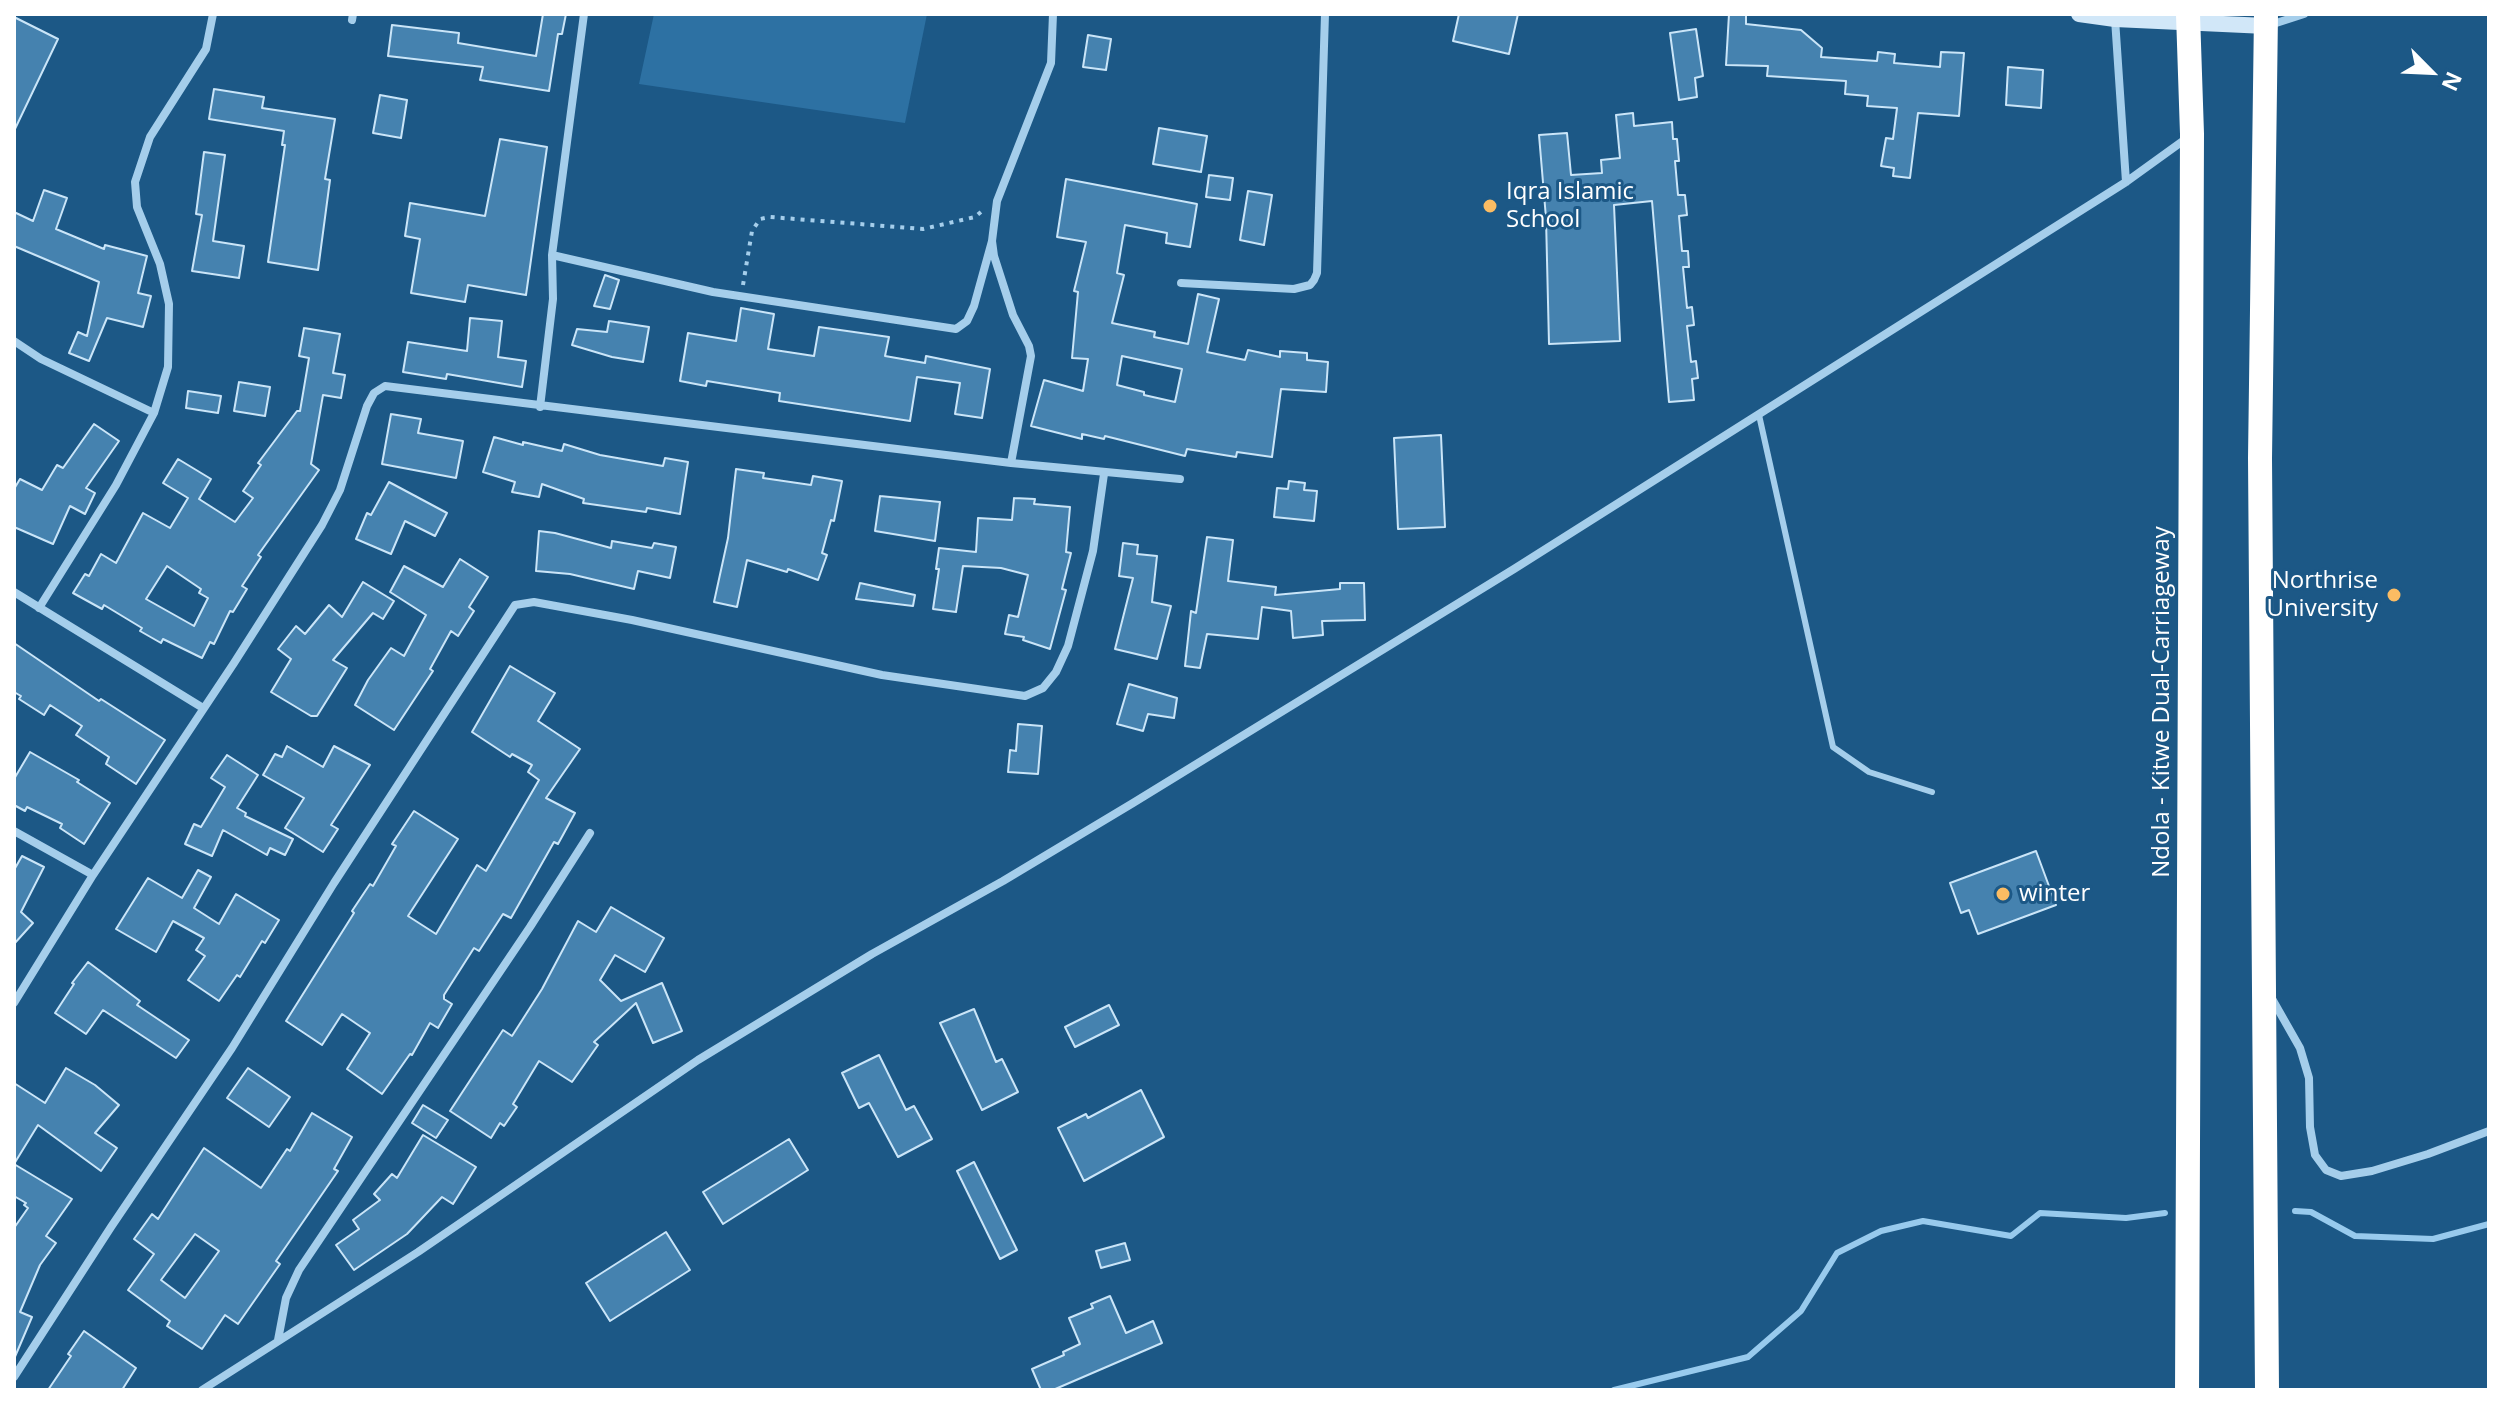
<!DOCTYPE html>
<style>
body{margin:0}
#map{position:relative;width:2503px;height:1404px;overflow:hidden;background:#1c5886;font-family:"Open Sans",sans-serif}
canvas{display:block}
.frame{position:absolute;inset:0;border:16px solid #fff;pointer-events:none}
.north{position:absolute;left:2391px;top:32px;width:80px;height:80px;-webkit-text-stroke:6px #1c5886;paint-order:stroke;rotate:114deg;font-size:22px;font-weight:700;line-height:32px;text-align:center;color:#fff}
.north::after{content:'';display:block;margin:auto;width:28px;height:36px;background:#fff;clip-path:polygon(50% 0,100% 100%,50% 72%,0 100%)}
</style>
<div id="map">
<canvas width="2503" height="1404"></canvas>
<div class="frame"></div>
<div class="north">N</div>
</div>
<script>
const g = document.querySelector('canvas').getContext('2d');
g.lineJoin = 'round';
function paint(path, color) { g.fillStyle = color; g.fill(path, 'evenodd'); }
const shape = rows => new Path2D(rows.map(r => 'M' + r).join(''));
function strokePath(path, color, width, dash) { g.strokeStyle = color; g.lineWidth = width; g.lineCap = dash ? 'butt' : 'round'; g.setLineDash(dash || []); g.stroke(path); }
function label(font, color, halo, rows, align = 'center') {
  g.font = font + ' "Open Sans",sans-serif'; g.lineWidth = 6; g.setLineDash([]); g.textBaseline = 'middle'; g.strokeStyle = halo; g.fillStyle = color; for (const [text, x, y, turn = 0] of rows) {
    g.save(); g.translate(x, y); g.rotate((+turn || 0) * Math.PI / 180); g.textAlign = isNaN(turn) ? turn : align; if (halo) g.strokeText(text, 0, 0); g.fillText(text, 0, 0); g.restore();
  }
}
paint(shape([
 [654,14,927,14,905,123,639,84]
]), '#2d71a3');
strokePath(shape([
 [2295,1211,2311,1212,2355,1236,2433,1239,2489,1224],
 [1614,1390,1748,1357,1801,1311,1837,1253,1881,1231,1923,1221,2011,1236,2040,1213,2126,1218,2165,1213]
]), '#98caed', 6);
const building = shape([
 [543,14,566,14,562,34,558,34,549,91,480,80,483,67,388,56,392,25,459,33,458,43,536,56,543,14],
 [1459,14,1518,14,1509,54,1453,41,1459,14],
 [1729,14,1746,14,1746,24,1801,30,1822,48,1821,57,1877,61,1878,52,1895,54,1894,63,1940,67,1941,52,1964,53,1959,116,1918,113,1910,178,1893,176,1894,168,1881,166,1886,138,1893,139,1897,108,1867,106,1868,96,1845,94,1846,81,1767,76,1768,66,1726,65,1729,14],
 [14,17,58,39,14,131,14,17],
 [1696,29,1703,76,1695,78,1697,97,1679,100,1670,33,1696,29],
 [1088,35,1111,39,1106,70,1083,67,1088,35],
 [2008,67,2043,70,2041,108,2006,105,2008,67],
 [214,89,264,97,262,108,335,119,325,179,330,180,318,270,268,262,285,145,282,145,284,131,209,119,214,89],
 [380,95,407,100,401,138,373,133,380,95],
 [1633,113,1634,126,1672,122,1673,139,1677,139,1679,161,1675,161,1678,195,1685,195,1687,215,1679,216,1682,251,1688,251,1689,267,1683,267,1687,308,1692,307,1694,325,1687,326,1691,362,1696,361,1698,378,1692,379,1694,400,1669,402,1652,201,1614,205,1620,341,1549,344,1546,218,1539,135,1567,133,1571,175,1602,173,1601,160,1620,158,1616,115,1633,113],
 [1159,128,1207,136,1201,172,1153,164,1159,128],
 [500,139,547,147,526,295,468,285,465,302,411,293,420,239,405,236,410,203,485,216,500,139],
 [204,152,225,155,213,241,244,246,239,278,192,271,202,215,196,214,204,152],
 [1209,175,1233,178,1230,200,1206,197,1209,175],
 [1066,179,1197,204,1190,247,1166,243,1167,233,1125,225,1117,273,1124,275,1112,323,1155,332,1154,337,1188,344,1198,294,1219,299,1207,352,1245,360,1248,350,1280,357,1280,351,1307,353,1307,360,1328,362,1326,392,1281,389,1272,457,1237,452,1236,457,1187,449,1185,456,1105,436,1104,439,1082,434,1082,439,1031,426,1044,380,1083,391,1088,359,1072,358,1078,292,1074,291,1086,242,1057,237,1066,179],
 [1122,356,1182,369,1175,402,1144,395,1144,392,1117,385,1122,356],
 [44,190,67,198,56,229,104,249,105,245,147,256,138,293,151,296,143,327,107,318,89,361,69,353,78,332,87,336,99,282,14,246,14,212,33,221,44,190],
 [1248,191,1272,195,1264,245,1240,240,1248,191],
 [605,275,619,280,610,309,594,306,605,275],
 [741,308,774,314,768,349,814,356,819,327,889,337,885,356,925,363,926,356,990,369,982,418,955,414,960,383,917,377,910,421,779,401,780,393,707,381,706,386,680,381,688,333,736,341,741,308],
 [470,318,502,321,498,357,526,361,522,387,447,374,446,379,403,372,408,342,467,351,470,318],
 [609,321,649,327,643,362,612,357,572,345,577,329,607,332,609,321],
 [304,328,340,334,333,373,345,375,341,398,323,395,311,464,319,470,258,555,261,557,242,586,247,589,233,612,230,611,214,644,210,642,202,658,163,639,161,643,140,631,142,628,104,605,102,609,73,593,85,574,89,576,101,554,116,563,143,513,170,528,188,498,163,483,178,459,211,479,199,499,235,522,253,498,243,491,261,465,258,463,297,411,300,411,309,358,299,356,304,328],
 [167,566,201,589,199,593,208,598,194,626,146,599,167,566],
 [239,382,270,387,265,416,234,411,239,382],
 [188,391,221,396,218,413,186,408,188,391],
 [391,414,421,419,418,433,463,441,456,478,382,464,391,414],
 [94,424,119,441,86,488,95,493,85,514,70,506,53,544,14,527,14,489,20,479,42,490,57,465,63,468,94,424],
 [1441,435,1445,527,1398,529,1394,438,1441,435],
 [494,437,523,445,523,442,562,451,564,444,600,455,663,466,665,458,688,462,680,514,647,508,646,512,583,503,584,499,542,484,539,497,512,492,515,482,483,472,494,437],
 [736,469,764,473,763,478,811,485,813,476,842,481,834,521,831,520,822,553,827,555,818,580,788,569,787,572,747,560,737,607,714,602,728,538,736,469],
 [1289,481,1305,483,1304,490,1317,491,1314,521,1274,517,1277,488,1288,489,1289,481],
 [389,482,447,513,435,536,405,521,391,554,356,539,367,513,371,515,389,482],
 [880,496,940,502,935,541,875,531,880,496],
 [1014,498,1035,499,1034,504,1070,507,1066,552,1071,553,1062,589,1066,590,1050,649,1023,640,1024,637,1005,634,1009,615,1018,617,1028,575,1001,568,963,566,956,612,933,609,939,569,936,569,939,548,976,552,978,518,1012,520,1014,498],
 [539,531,555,533,611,548,612,541,652,548,654,543,676,547,670,578,638,571,634,589,570,574,536,571,539,531],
 [1207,537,1233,540,1228,581,1276,587,1275,595,1340,589,1340,583,1364,583,1365,620,1322,621,1323,635,1293,638,1291,611,1262,607,1258,639,1207,634,1200,668,1185,666,1191,611,1196,613,1207,537],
 [1123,543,1138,545,1137,554,1157,556,1152,602,1171,606,1157,659,1115,649,1133,578,1119,576,1123,543],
 [460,559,488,577,469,607,474,611,458,636,451,631,430,669,433,671,394,730,355,705,368,680,391,648,404,656,426,615,390,592,404,566,443,587,460,559],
 [363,582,394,601,383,619,373,613,333,660,347,668,317,716,311,716,271,692,291,659,278,649,296,626,305,634,329,605,342,617,363,582],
 [860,583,915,595,913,606,856,599,860,583],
 [14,643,99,701,101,699,165,740,136,784,106,764,109,757,76,735,82,726,50,705,44,715,19,699,21,696,14,692,14,643],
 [510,666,555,693,538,721,580,749,546,798,575,813,558,844,554,842,511,918,503,914,479,951,474,948,444,995,444,999,452,1004,438,1028,430,1023,412,1055,410,1054,382,1094,347,1069,370,1033,342,1014,322,1045,286,1021,354,913,352,911,370,884,373,886,396,846,392,844,414,811,458,839,408,916,436,934,477,865,486,871,539,780,528,772,532,765,512,754,510,757,472,732,510,666],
 [1129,684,1177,698,1174,718,1148,714,1143,731,1117,724,1129,684],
 [1018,724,1042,726,1038,774,1008,772,1010,750,1016,751,1018,724],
 [287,746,323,767,334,746,370,765,331,825,338,829,323,852,285,828,304,798,263,775,275,754,282,757,287,746],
 [30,752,79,780,77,782,110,803,84,844,60,828,62,824,27,807,25,811,14,805,14,779,30,752],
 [227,755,258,775,237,808,246,813,245,816,293,839,285,855,270,848,267,855,223,830,212,856,185,844,194,824,201,827,225,787,211,778,227,755],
 [2036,851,2056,905,1978,934,1969,910,1961,913,1950,883,2036,851],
 [22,856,44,867,21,912,33,923,14,944,14,870,22,856],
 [198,870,211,877,194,908,219,924,236,894,279,920,265,943,262,941,240,977,237,975,219,1001,188,980,205,956,196,950,204,938,173,921,156,952,116,929,148,878,182,898,198,870],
 [611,907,664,938,645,972,615,955,600,980,621,1001,662,983,682,1031,653,1043,636,1003,594,1042,598,1045,572,1082,539,1061,513,1104,517,1107,504,1126,500,1123,491,1138,450,1111,503,1030,512,1036,542,989,578,921,596,932,611,907],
 [88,962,140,1001,137,1005,189,1040,176,1058,103,1010,86,1034,55,1013,74,984,72,983,88,962],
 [1109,1005,1119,1025,1075,1047,1065,1027,1109,1005],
 [974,1009,996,1062,1002,1059,1018,1092,982,1110,940,1023,974,1009],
 [879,1055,906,1110,914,1106,932,1139,898,1157,869,1103,859,1108,842,1073,879,1055],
 [66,1068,95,1085,119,1105,95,1133,117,1148,101,1171,38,1125,14,1164,72,1199,46,1236,56,1243,40,1265,20,1312,32,1317,14,1359,14,1228,28,1208,24,1205,26,1203,14,1196,14,1083,45,1103,66,1068],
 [248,1068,290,1097,269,1127,227,1098,248,1068],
 [1141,1090,1164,1137,1084,1181,1058,1128,1086,1114,1088,1118,1141,1090],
 [423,1105,448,1120,436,1138,412,1123,423,1105],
 [312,1113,352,1137,334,1169,338,1171,276,1261,280,1264,238,1324,225,1315,202,1349,167,1326,170,1321,128,1290,154,1254,134,1239,152,1214,158,1219,204,1148,261,1188,287,1149,290,1151,312,1113],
 [195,1234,219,1251,185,1298,161,1280,195,1234],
 [423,1135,476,1167,453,1204,442,1197,407,1234,354,1270,336,1245,359,1229,353,1220,380,1200,374,1194,392,1174,397,1178,423,1135],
 [789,1139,808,1170,723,1224,703,1192,789,1139],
 [974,1162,1017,1250,1000,1259,957,1171,974,1162],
 [666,1232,690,1270,610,1321,586,1283,666,1232],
 [1125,1243,1130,1260,1101,1268,1096,1251,1125,1243],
 [1110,1296,1126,1333,1153,1321,1162,1343,1053,1390,1041,1390,1032,1369,1064,1355,1063,1352,1080,1344,1069,1318,1093,1308,1091,1304,1110,1296],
 [84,1331,136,1368,122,1390,48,1390,71,1356,68,1354,84,1331]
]);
paint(building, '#4582af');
strokePath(building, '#cae5f8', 2);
strokePath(shape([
 [743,285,752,231,760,219,770,217,923,229,975,217,982,211]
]), '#a5ceeb', 4, [4, 6]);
strokePath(shape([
 [1759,415,1833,747,1869,772,1932,792]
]), '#a5ceeb', 6);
strokePath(shape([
 [2115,19,2126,182],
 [352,20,353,14],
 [2270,25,2304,14],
 [552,255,713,292,956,329,967,321,974,306,992,241],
 [1181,283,1294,289,1310,285,1314,280,1317,273,1325,14],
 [14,341,41,359,154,413],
 [540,407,553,299,552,255,584,14],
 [1011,463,1031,356,1029,346,1013,315,994,256,992,241,997,201,1051,63,1053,14],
 [14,592,203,708],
 [39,608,116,485,154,413,168,367,169,304,160,264,137,207,135,182,150,137,206,49,213,14],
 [14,831,93,875],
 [2271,997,2300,1048,2309,1078,2310,1127,2315,1155,2326,1170,2341,1176,2372,1171,2428,1154,2489,1131],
 [14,1003,93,875,234,663,322,525,340,490,367,406,374,393,385,386,1011,463,1180,479],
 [278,1340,286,1298,299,1270,530,927,590,833],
 [14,1377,111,1227,232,1048,334,883,515,605,534,602,632,620,882,675,1025,696,1043,688,1056,672,1068,646,1093,551,1104,474],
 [202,1390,418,1252,698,1060,872,954,1003,881,1133,803,1514,569,2126,182,2187,138]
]), '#a5ceeb', 8);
strokePath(shape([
 [2079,14,2115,19,2266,26]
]), '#d1e7f8', 16);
strokePath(shape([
 [2266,14,2260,458,2267,1390],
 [2187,1390,2192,134,2188,14]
]), '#fff', 24);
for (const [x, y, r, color] of [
 [1490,206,8,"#fbbc63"],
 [2394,595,8,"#fbbc63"],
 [2003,894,8,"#fbbc63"]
]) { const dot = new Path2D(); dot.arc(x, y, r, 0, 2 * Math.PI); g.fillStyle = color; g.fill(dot); strokePath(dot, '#1c5886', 3); }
label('24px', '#fff', '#1c5886', [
 ["Iqra Islamic",1506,192],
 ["School",1506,220],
 ["Northrise",2378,581,"right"],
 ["University",2378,609,"right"],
 ["winter",2019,894]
], 'left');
label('24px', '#fff', '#1c5886', [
 ["Ndola - Kitwe Dual-Carriageway",2162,702,-90]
]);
</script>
